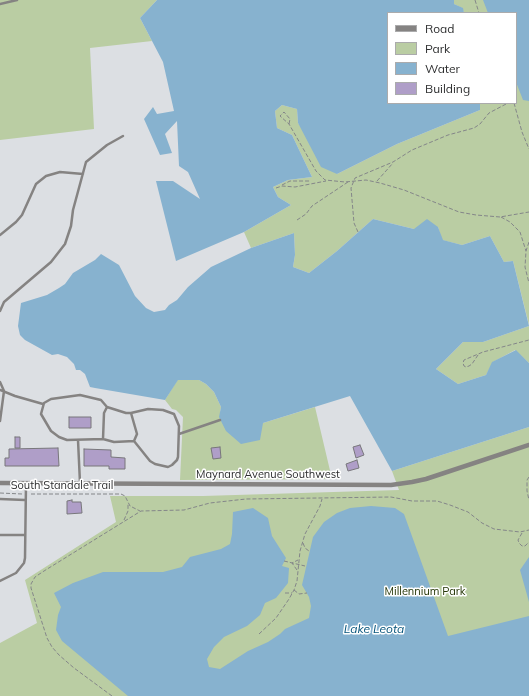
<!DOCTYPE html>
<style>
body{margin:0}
#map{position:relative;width:529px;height:696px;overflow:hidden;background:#dcdfe3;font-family:Mulish,sans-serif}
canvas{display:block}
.legend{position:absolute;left:387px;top:12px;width:130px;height:92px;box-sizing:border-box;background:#fff;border:1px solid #ababac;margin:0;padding:5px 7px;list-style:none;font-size:12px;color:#2d2e2f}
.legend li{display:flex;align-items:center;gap:8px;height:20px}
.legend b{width:20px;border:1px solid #ababac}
</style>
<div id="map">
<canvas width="529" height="696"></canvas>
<ul class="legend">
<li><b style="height:5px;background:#858382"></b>Road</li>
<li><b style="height:11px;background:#bacda3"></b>Park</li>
<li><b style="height:11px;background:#87b2cf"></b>Water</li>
<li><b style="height:11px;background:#af9ec8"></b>Building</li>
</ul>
</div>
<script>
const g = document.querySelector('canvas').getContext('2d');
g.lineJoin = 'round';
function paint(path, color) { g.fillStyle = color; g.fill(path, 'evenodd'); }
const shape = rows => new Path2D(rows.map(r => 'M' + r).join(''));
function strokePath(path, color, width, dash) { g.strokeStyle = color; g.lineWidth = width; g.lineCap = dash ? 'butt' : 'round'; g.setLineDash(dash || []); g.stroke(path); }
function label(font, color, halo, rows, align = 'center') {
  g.font = font + ' Mulish,sans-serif'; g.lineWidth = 3; g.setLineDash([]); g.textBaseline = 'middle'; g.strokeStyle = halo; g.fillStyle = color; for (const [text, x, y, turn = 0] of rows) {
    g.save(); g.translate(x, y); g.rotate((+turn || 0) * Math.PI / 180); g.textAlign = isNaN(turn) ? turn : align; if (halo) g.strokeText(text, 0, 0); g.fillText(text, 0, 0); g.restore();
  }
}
paint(shape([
 [0,0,157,0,140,18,152,41,90,48,94,129,0,140],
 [454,0,529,0,529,325,513,261,504,262,490,236,462,245,442,240,438,227,414,229,373,219,337,251,309,273,293,267,295,255,294,233,251,248,244,232,291,205,278,197,273,187,288,180,312,177,292,135,277,128,275,111,282,105,297,109,298,123,337,174,397,144,480,110,480,103,516,103,516,13,464,13,462,8,454,4],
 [529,326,529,363,515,350,493,362,486,375,458,384,436,369,463,342,483,342],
 [178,379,199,380,206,384,214,392,221,407,220,413,263,423,315,407,332,479,180,480,183,417,176,410,172,409,165,400],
 [529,427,529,696,0,696,0,643,37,623,25,580,116,522,110,496,203,496,399,490,392,471]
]), '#bacda3');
paint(shape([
 [157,0,454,0,454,4,463,8,464,13,388,13,388,103,480,103,480,110,397,144,337,174,321,167,298,123,297,109,282,105,275,111,277,128,292,135,312,177,288,180,273,187,278,197,291,205,244,232,176,261,156,181,173,181,200,199,188,172,179,166,177,121,165,134,172,153,160,155,144,119,153,107,157,114,174,111,163,62,140,18],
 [483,0,529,0,529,101,523,100,516,82,516,13,488,13],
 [373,219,414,229,427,219,438,227,443,240,462,245,490,236,504,262,513,261,529,326,483,342,463,342,436,369,458,384,486,375,492,362,516,350,529,363,529,427,392,471,350,396,263,423,260,440,241,444,226,431,219,417,221,407,214,392,206,384,199,380,178,380,165,400,95,388,90,387,85,374,80,370,76,370,74,364,67,357,58,354,52,355,25,340,20,335,18,326,21,303,47,295,59,288,65,284,73,273,95,260,101,254,119,265,135,296,146,308,154,312,165,310,169,305,177,300,188,287,211,267,251,248,294,233,295,255,293,267,309,273,337,251],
 [371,506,395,508,404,514,448,636,529,616,529,696,128,696,62,641,56,630,58,615,61,607,54,593,73,583,103,572,163,572,182,567,190,557,221,549,230,544,232,534,233,512,253,508,268,518,272,536,286,558,282,566,289,568,288,583,276,598,265,603,260,615,247,626,224,637,214,647,207,659,209,667,220,669,248,651,268,642,280,634,285,629,309,618,311,606,309,597,302,585,313,537,324,522,337,513,350,508],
 [529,557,529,602,520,570]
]), '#87b2cf');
const building = shape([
 [69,417,91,417,91,428,69,428,69,417],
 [15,437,20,437,20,448,15,448,15,437],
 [360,445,364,455,356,458,353,447,360,445],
 [220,447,221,458,213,459,211,448,220,447],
 [58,448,59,466,5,466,5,458,9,458,9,449,58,448],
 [84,449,111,450,111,457,125,458,125,469,109,469,109,466,84,466,84,449],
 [357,460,359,468,348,471,346,464,357,460],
 [72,500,72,502,81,502,82,513,67,514,67,501,72,500]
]);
paint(building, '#af9ec8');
strokePath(building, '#78777b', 1);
strokePath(shape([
 [475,0,479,13],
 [514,103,522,132,529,149],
 [289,124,290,119,284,112,280,116,289,124,316,171,325,180,345,182,366,180,380,183,404,190,459,212,476,215,500,217,529,212],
 [377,181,393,163],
 [282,185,290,181,310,181],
 [276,188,282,186,295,187,326,181],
 [501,217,510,222,520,232,526,251],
 [297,220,306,214,312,206,348,182],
 [358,232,354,223,351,188,355,178,393,162,412,150,448,135,474,128,480,124,489,113,508,103],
 [529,242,526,251,525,267,529,283],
 [478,355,472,364,469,366,466,367,464,366,463,363,464,360,483,352,529,340],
 [529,477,527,480,527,491,529,500],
 [0,493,22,494],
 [31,494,121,494,125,496,130,506,140,511],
 [124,520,128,511,128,504],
 [522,533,518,540,519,543,522,546,525,546,529,542],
 [303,543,305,548,309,551],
 [284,561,305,566],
 [297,570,292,563,298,560],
 [294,590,299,594,307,593],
 [285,593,292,593],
 [259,634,276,618,289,599,294,590,297,581,300,551,305,534,320,506,322,499],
 [112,696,74,668,59,655,52,647,47,638,31,588,31,584,35,577,44,571,141,511,184,510,210,503,246,499,391,497,412,501,437,501,450,505,468,512,482,523,494,529,520,532,529,530]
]), '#848689', 1, [4, 2]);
strokePath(shape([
 [0,4,17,0],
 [0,235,16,222,22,215,36,184,46,176,60,172,83,174],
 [0,311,4,302,51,262,65,244,71,226,73,210,86,162,107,145,123,136],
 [0,382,4,391,0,421],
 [0,390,15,396,43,404],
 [80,395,101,400,107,407,126,413,131,413,148,409,163,410,174,414,179,426,178,457,177,460,172,465,168,467,155,464,150,461,134,441,114,442,103,439,67,440,59,437,51,431,41,414,44,403,51,399,80,395],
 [131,413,137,434,134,441],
 [179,434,220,420],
 [103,439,104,413,107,407],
 [78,440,80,483],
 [0,499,25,500],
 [0,535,25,535],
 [0,581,16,573,24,563,25,558,26,484]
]), '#858382', 2.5);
strokePath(shape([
 [0,483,391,485,412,482,426,479,529,445]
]), '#858382', 4.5);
label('11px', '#2d2e2f', '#fff', [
 ["Maynard Avenue Southwest",268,475],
 ["South Standale Trail",62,486]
]);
label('11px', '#243505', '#fff', [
 ["Millennium Park",425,592]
]);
label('italic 12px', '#05537a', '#fff', [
 ["Lake Leota",374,629]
]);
</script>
